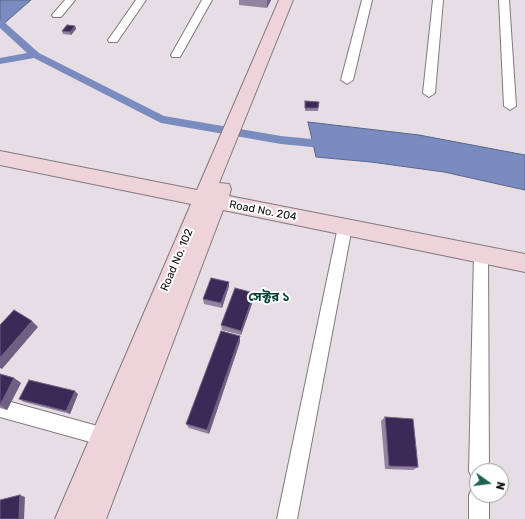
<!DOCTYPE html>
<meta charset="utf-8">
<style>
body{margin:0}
#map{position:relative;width:525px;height:519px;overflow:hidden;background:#e6dee4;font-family:Rubik,sans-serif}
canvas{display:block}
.north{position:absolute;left:469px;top:463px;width:40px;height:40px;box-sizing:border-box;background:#fff;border:1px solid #9f9d9e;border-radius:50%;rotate:104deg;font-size:11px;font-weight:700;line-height:16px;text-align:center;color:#0e0b0d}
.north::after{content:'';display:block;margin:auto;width:14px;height:18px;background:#1e6253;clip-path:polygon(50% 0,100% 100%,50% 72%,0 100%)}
</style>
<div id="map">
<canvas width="525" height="519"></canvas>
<div class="north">N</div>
</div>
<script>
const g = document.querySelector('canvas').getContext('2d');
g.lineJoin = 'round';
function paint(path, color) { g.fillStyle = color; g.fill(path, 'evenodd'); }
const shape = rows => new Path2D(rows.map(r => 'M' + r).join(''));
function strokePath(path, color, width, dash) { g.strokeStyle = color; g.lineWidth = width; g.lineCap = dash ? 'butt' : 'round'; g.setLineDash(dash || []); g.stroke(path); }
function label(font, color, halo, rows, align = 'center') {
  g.font = font + ' Rubik,"Noto Sans Bengali",sans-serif'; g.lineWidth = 4; g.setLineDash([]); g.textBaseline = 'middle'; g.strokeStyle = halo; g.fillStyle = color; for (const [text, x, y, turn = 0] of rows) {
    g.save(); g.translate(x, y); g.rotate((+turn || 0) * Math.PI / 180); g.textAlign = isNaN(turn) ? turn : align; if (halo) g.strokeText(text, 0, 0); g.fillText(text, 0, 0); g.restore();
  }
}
const water = shape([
 [0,0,31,0,0,27,0,0],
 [308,122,419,135,525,155,525,190,444,172,371,162,316,157,308,122]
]);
paint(water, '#7a8bc0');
strokePath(water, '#5a658a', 1);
paint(shape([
 [0,20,3,21,39,53,164,116,281,136,332,141,336,142,338,145,336,148,332,149,281,144,161,123,34,58,0,64,0,58,27,53,0,28,0,20]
]), '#7a8bc0');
const street = shape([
 [65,0,75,0,61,17,53,17,52,15,65,0],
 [136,0,146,0,117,42,109,42,108,40,136,0],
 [202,0,212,0,180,57,172,57,171,55,202,0],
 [362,0,372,0,353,80,347,84,341,80,362,0],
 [433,0,443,0,435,93,429,97,423,93,433,0],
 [499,0,509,0,516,106,510,110,504,106,499,0],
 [345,221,350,223,352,227,297,519,277,519,338,227,340,223,345,221],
 [481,248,486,250,488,254,489,471,477,471,477,480,472,478,469,471,474,254,476,250,481,248],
 [0,399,112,430,119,432,121,439,119,446,112,448,0,417,0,399],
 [477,486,477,495,489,495,489,519,469,519,469,495,472,488,477,486]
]);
const secondary = shape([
 [279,0,293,0,219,183,229,184,231,189,229,196,525,254,525,272,223,210,106,519,55,519,191,204,0,165,0,151,197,190,279,0]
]);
strokePath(street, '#80797f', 2);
strokePath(secondary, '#80797f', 2);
paint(street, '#fff');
paint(secondary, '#eed4da');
paint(shape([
 [239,0,271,0,267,8,239,5],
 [75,26,76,29,71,35,63,34,62,31],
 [305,101,319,102,318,111,305,111],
 [229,286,222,308,204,304,203,299],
 [254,298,241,335,222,330,221,325],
 [240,342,209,434,189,428,186,424],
 [0,374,14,378,21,383,7,410,0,408],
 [78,394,70,414,24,402,19,399],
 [385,417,418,467,413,470,385,469,381,421]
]), '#92849e');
paint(shape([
 [267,0,271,0,267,8],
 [75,26,76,29,71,35,70,32],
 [229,282,229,286,222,308,221,303],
 [254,293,254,298,241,335,241,331],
 [32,321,38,327,2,369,0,368,0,358],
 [240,336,240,342,209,434,207,430],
 [14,378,21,383,7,410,0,405],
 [75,391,78,394,70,414,66,411],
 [20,495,25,497,24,519,19,519]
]), '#705f82');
const building = shape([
 [67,25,75,26,70,32,62,31,67,25],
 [305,101,319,102,318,108,305,108,305,101],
 [211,278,229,282,221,303,203,299,211,278],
 [235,288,254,293,241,331,221,325,235,288],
 [14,310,32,321,0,358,0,325,14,310],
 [221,331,240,336,207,430,186,424,221,331],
 [0,374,14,378,0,405,0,374],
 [29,380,75,391,66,411,19,399,29,380],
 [385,417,413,419,418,467,389,466,385,417],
 [20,495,19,519,0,519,0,500,20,495]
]);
paint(building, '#3d2958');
strokePath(building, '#705f82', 1);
label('11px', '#0e0b0d', '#fff', [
 ["Road No. 204",263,211,11],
 ["Road No. 102",177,260,-67]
]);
label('bold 13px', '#013d32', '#fff', [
 ["সেক্টর ১",269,297]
]);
</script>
